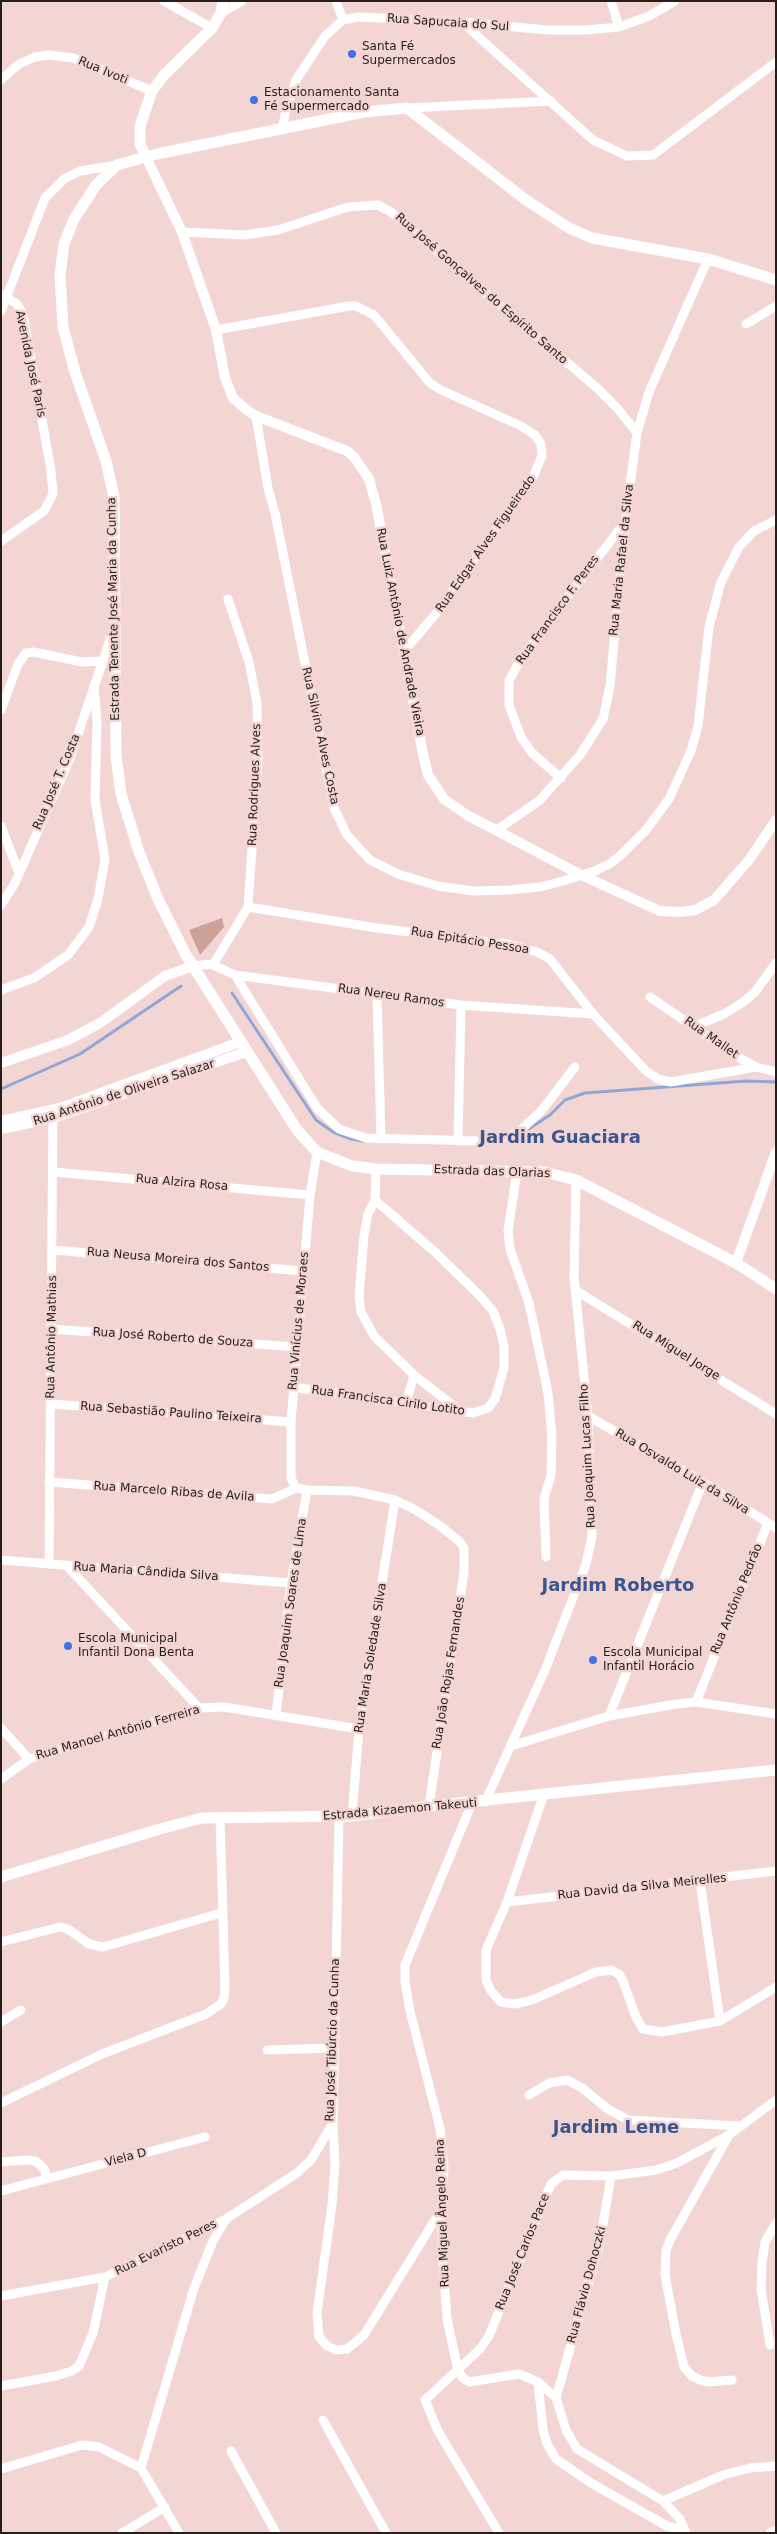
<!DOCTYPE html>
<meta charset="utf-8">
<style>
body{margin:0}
#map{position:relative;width:777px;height:2534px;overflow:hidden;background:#f3d6d3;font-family:"DejaVu Sans",sans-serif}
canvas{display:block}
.frame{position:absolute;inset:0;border:2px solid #271d1b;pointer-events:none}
</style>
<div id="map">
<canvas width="777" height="2534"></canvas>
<div class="frame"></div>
</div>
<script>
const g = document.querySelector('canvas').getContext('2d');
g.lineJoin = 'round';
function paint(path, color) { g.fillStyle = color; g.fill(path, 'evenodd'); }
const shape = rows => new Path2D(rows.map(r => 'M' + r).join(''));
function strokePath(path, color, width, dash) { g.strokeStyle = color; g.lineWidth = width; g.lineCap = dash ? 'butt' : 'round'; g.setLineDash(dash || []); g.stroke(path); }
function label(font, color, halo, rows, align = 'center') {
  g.font = font + ' "DejaVu Sans",sans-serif'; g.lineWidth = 5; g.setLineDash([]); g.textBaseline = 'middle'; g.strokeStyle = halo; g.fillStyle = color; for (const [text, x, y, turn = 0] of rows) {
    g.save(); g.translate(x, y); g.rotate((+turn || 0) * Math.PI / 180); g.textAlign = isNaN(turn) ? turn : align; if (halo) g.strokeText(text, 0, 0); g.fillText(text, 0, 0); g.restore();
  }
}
paint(shape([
 [222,918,224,927,200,955,189,930]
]), '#cea09a');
strokePath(shape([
 [232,993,316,1120,333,1132,351,1139,363,1141],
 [1,1089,80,1054,181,986],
 [524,1132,550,1115,565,1100,585,1093,746,1081,776,1082]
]), '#90a7d5', 3);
strokePath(shape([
 [164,1,212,28],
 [336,1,343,20],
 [611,1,619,27],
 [221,13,242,1],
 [462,22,593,140,627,156,653,155,776,62],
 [1,80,19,64,35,57,49,55,73,58,152,91],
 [407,108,551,101],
 [282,130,286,110,296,80,325,36,343,20,359,17,462,22,547,30,586,30,619,27,649,16,675,1],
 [182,232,245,235,278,230,348,207,378,205,391,212,597,388,618,409,637,433],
 [1,294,17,304,23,314,51,470,53,494,44,511,1,541],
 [1,311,45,198,64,179,80,171,117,165],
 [746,324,776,306],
 [216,330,349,306,356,306,374,315,430,383,441,390,521,426,535,435,541,444,542,456,533,477,435,615,404,651],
 [256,416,268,488,275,513,334,808,347,835,370,860,398,874,438,886,473,891,510,890,540,887,563,881,595,871,611,863,620,856,646,830,669,799,691,751,698,726,709,627,721,582,739,547,754,531,776,520],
 [1,710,18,664,26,653,33,652,82,662,102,661],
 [561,778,532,753,521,737,509,705,509,681,521,658,625,522],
 [1,826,19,873],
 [497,830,540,800,580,755,603,719,610,686,625,522,637,433,649,392,708,259],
 [1,905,15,883,70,758,113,631],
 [248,907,377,928,508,944,537,952,550,959,593,1014,646,1071,658,1079,671,1082,756,1067],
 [213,965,248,907,258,761,257,703,249,662,228,599],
 [193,966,211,964,235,975,461,1005,593,1014],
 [235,975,317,1108,339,1129,366,1138,481,1141,507,1137,522,1129,542,1110,575,1067],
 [1,990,34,978,68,955,89,927,98,899,105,859,95,800,97,721,94,686],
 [377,994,381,1139],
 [650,997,736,1056,756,1067,776,1072],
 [693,1027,724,1014,742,1003,755,992,776,963],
 [458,1141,461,1005],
 [376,1169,375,1200,368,1214,364,1235,359,1297,361,1312,374,1336,414,1375,460,1411],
 [517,1171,508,1231,510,1249,529,1303,548,1393,552,1437,551,1475,544,1499,546,1557],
 [54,1172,310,1195],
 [53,1250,303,1271],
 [575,1290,776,1414],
 [51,1329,296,1347],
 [293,1387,473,1413,488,1408,495,1399,504,1368,504,1346,500,1329,493,1311,480,1296,436,1253,375,1200],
 [406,1403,414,1375],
 [51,1404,291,1422],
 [588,1416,703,1482,776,1528],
 [49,1482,272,1499,296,1488],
 [296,1488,307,1490,354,1491,395,1500,414,1509,439,1525,459,1541,464,1548,464,1572,429,1806],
 [296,1488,291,1478,291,1422,310,1195,317,1152],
 [1,1560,291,1583],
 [49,1564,53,1112],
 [67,1566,199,1708],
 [696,1702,768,1523],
 [276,1715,291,1583,307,1490],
 [609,1716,703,1482],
 [1,1728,29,1759],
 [511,1746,609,1716,676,1704,696,1702,776,1714],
 [1,1779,29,1759,199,1708,224,1707,359,1729],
 [544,1794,507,1902,486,1950,486,1980,491,1991,501,2002,515,2004,532,2000,596,1972,611,1970,619,1974,623,1981,636,2017,643,2029,662,2032,720,2021,776,1987],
 [485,1802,545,1670,586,1564,592,1536,588,1416,574,1277,576,1180],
 [472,1803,405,1965,405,1982,410,2011,440,2128,444,2168,441,2210,443,2264,447,2319,458,2370,463,2378,469,2382,519,2374,538,2382,556,2398,566,2430,577,2449,663,2501,680,2519,686,2533],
 [352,1816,359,1729,395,1500],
 [700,1881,720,2021],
 [507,1902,776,1871],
 [1,1942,60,1927,68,1929,89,1944,103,1947,221,1913],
 [1,2022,21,2010],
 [267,2050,334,2048],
 [529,2095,549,2083,567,2080,582,2088,608,2109,628,2120,740,2126],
 [1,2103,102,2054,206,2014,221,2004,224,1998,225,1986,220,1817],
 [333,2124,335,2164,332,2205,317,2313,319,2337,327,2346,336,2350,347,2349,364,2335,441,2210],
 [729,2135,670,2240,666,2251,665,2275,676,2334,684,2367,692,2376,700,2380,709,2382,732,2380],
 [1,2162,27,2160,36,2161,45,2170,46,2179,1,2191],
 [46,2179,205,2137],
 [1,2296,105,2277,226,2219],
 [770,2345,761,2289,762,2263,765,2242,776,2223],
 [538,2382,543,2429,547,2444,556,2459,591,2483,651,2517,667,2526,684,2530],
 [1,2386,56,2376,72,2371,79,2366,93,2333,105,2277],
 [556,2398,600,2242,611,2176,656,2170,677,2163,729,2135,776,2100],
 [323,2420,386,2533],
 [231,2451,276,2533],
 [141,2468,194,2288,213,2241,226,2219,297,2173,311,2160,333,2123,339,1817],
 [141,2468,179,2533],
 [1,2469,82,2445,99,2447,141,2468],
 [663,2501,723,2475,750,2468,776,2466],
 [122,2533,165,2507],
 [499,2533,438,2431,425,2400,480,2349,489,2336,551,2184,563,2175,611,2176]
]), '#fff', 9);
strokePath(shape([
 [146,157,182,232,216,330,225,378,233,398,248,411,256,416,347,451,354,457,369,479,376,504,423,754,428,775,444,799,467,815,581,875,660,911,680,912,695,910,714,900,749,860,776,820],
 [1,1063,68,1040,100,1023,165,976,193,966],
 [1,1121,60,1108,240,1042],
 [1,1129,53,1118,246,1052],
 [736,1263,776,1152],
 [771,2533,776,2531]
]), '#fff', 10);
strokePath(shape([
 [146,157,140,144,140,126,152,91,165,74,212,28,221,13,223,1],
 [776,280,708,259,592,238,569,228,526,200,407,108,364,112,157,154,117,165,96,185,74,219,64,244,60,275,63,327,75,372,106,461,114,497,116,756,121,794,139,852,158,899,186,955,297,1130,317,1152,352,1166,376,1169,544,1172,576,1180,736,1263,776,1289],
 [1,1877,160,1829,202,1818,352,1816,429,1806,776,1770]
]), '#fff', 11);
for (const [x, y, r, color] of [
 [352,54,5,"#4073e3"],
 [254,100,5,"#4073e3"],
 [68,1646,5,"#4073e3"],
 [593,1660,5,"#4073e3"]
]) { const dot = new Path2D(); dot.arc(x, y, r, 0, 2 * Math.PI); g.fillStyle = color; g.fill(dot); strokePath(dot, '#f3d6d3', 2); }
label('12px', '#271d1b', '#f3d6d3', [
 ["Rua Sapucaia do Sul",448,23,4],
 ["Rua Ivoti",103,71,23],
 ["Rua José Gonçalves do Espírito Santo",481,289,41],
 ["Avenida José Paris",30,364,78],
 ["Rua Edgar Alves Figueiredo",486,544,-55],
 ["Rua Maria Rafael da Silva",622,560,-84],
 ["Estrada Tenente José Maria da Cunha",114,609,-91],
 ["Rua Francisco F. Peres",558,610,-54],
 ["Rua Luiz Antônio de Andrade Vieira",400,632,79],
 ["Rua Silvino Alves Costa",320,736,78],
 ["Rua José T. Costa",57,782,-67],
 ["Rua Rodrigues Alves",255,785,-88],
 ["Rua Epitácio Pessoa",470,941,9],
 ["Rua Nereu Ramos",391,996,8],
 ["Rua Mallet",711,1038,35],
 ["Rua Antônio de Oliveira Salazar",124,1093,-18],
 ["Estrada das Olarias",492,1172,2],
 ["Rua Alzira Rosa",182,1183,5],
 ["Rua Neusa Moreira dos Santos",178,1260,5],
 ["Rua Vinícius de Moraes",299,1321,-85],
 ["Rua Antônio Mathias",52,1337,-89],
 ["Rua José Roberto de Souza",173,1338,4],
 ["Rua Miguel Jorge",676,1351,32],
 ["Rua Francisca Cirilo Lotito",388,1401,8],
 ["Rua Sebastião Paulino Teixeira",171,1413,4],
 ["Rua Joaquim Lucas Filho",588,1456,-93],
 ["Rua Osvaldo Luiz da Silva",682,1472,31],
 ["Rua Marcelo Ribas de Avila",174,1492,4],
 ["Rua Maria Cândida Silva",146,1572,4],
 ["Rua Antônio Pedrão",737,1599,-68],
 ["Rua Joaquim Soares de Lima",291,1603,-82],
 ["Rua Maria Soledade Silva",371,1658,-81],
 ["Rua João Rojas Fernandes",449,1673,-81],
 ["Rua Manoel Antônio Ferreira",118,1733,-16],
 ["Estrada Kizaemon Takeuti",400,1810,-5],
 ["Rua David da Silva Meirelles",642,1887,-6],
 ["Rua José Tibúrcio da Cunha",333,2040,-88],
 ["Viela D",126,2158,-15],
 ["Rua Miguel Ângelo Reina",443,2213,-92],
 ["Rua Evaristo Peres",166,2248,-26],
 ["Rua José Carlos Pace",523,2252,-68],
 ["Rua Flávio Dohoczki",587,2285,-75]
]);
label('12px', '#271d1b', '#f3d6d3', [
 ["Santa Fé",362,47],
 ["Supermercados",362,61],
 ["Estacionamento Santa",264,93],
 ["Fé Supermercado",264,107],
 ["Escola Municipal",78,1639],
 ["Infantil Dona Benta",78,1653],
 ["Escola Municipal",603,1653],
 ["Infantil Horácio",603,1667]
], 'left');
label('bold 18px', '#3a568f', '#f3d6d3', [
 ["Jardim Guaciara",560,1138],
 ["Jardim Roberto",618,1586],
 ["Jardim Leme",616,2128]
]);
</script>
